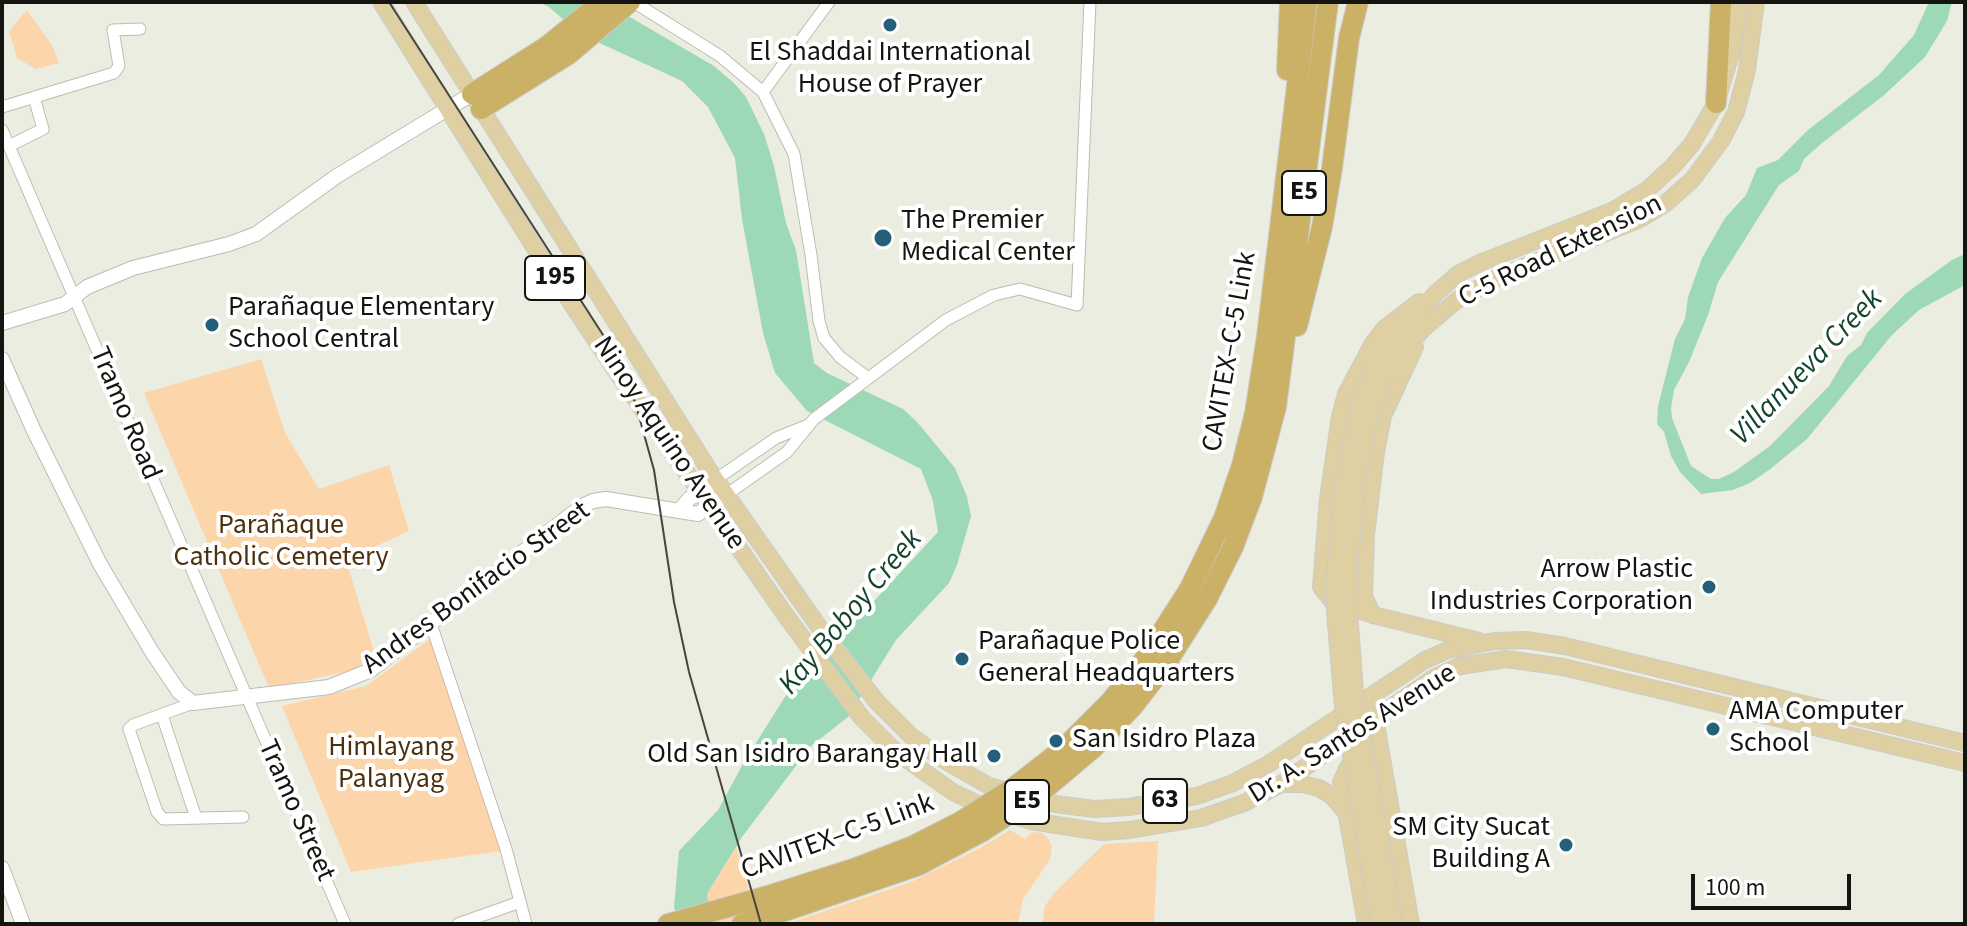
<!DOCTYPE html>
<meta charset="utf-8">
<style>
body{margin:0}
#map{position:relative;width:1967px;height:926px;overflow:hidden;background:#ebede1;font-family:"Source Sans 3",sans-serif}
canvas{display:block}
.frame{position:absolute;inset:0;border:4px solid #141410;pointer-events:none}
.scale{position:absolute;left:1691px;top:874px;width:160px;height:36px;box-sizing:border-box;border:4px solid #141410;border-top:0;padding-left:10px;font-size:24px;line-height:28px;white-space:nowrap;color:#141410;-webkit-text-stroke:6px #fff;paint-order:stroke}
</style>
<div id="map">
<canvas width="1967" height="926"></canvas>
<div class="frame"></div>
<div class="scale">100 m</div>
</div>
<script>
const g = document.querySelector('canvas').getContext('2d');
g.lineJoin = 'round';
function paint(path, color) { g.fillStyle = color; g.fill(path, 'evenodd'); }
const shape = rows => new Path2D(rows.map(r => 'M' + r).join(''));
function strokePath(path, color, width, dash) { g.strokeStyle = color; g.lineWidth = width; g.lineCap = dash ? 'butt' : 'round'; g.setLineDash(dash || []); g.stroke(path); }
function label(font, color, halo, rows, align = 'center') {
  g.font = font + ' "Source Sans 3",sans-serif'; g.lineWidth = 8; g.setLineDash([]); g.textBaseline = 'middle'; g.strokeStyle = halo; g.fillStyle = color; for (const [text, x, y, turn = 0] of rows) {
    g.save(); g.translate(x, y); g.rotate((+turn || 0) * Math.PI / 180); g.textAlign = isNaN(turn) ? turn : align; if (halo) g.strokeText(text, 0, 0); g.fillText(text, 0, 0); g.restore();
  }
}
paint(shape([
 [27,10,52,45,59,63,35,69,17,58,9,31],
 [261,359,285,433,319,489,389,465,409,531,346,560,375,655,356,668,341,673,269,688,144,393],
 [430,639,501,851,351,872,282,706,366,686],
 [1010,830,1025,839,1032,832,1042,833,1049,839,1052,847,1050,859,1023,899,1018,924,786,924,911,882,980,848],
 [1158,841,1154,923,1042,924,1045,906,1054,893,1104,844],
 [736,847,759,924,711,924,707,894]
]), '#fcd5ab');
paint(shape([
 [538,2,604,2,714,66,734,83,746,97,764,134,774,166,786,223,796,250,814,363,827,373,903,409,918,423,955,468,967,497,971,516,957,565,949,583,896,640,848,717,811,746,742,837,707,894,711,924,679,924,674,907,679,851,718,810,744,762,805,665,860,616,938,532,933,501,921,469,807,411,775,373,763,333,742,219,735,158,708,107,682,81,580,34,549,7],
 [1929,2,1952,2,1947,21,1925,57,1883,96,1822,143,1804,159,1799,171,1779,185,1718,282,1708,315,1689,362,1674,390,1671,408,1672,418,1691,466,1711,479,1719,479,1734,472,1770,446,1829,386,1847,356,1861,345,1867,333,1905,294,1952,260,1965,254,1965,285,1919,310,1892,335,1807,439,1769,470,1750,483,1733,490,1701,494,1680,472,1671,456,1664,432,1657,424,1658,406,1675,339,1685,319,1688,297,1702,258,1725,218,1746,195,1757,168,1778,160,1808,130,1879,75,1914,35]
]), '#9ed9b7');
const minor = shape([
 [640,6,720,56,763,92,794,154,811,255,819,321,824,338,840,357,868,378],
 [763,92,829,2],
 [2,107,114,73,119,66,113,30,140,29],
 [2,130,345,924],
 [9,146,43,129,34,97],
 [715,480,776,438,808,425],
 [726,495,787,452,814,419,946,320,994,295,1020,289,1077,305,1090,2],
 [431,624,506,849,526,924],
 [193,703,133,725,129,729,157,812,163,819,243,817],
 [162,715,196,818],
 [458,924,520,902]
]);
const tertiary = shape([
 [2,359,34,431,100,564,152,652,179,692,193,703,329,687,371,670,582,506,593,501,606,499,698,514,726,495],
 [679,511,689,499,715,480]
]);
const secondary = shape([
 [2,323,65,304,87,287,133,268,229,244,256,234,337,176,472,94],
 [2,868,23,924]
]);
const primary = shape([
 [381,2,531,242,614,368,786,616,862,718,896,752,953,792,980,805,1031,821,1102,832,1130,830,1201,818,1244,803,1281,784,1435,677,1460,666,1506,659,1563,667,1965,763],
 [414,2,709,470,819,627,877,702,911,736,942,759,989,786,1056,804,1094,809,1129,807,1197,796,1233,783,1267,765,1425,660,1448,650,1495,641,1526,640,1565,646,1965,743],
 [1419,302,1384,329,1372,345,1346,394,1340,416,1328,499,1321,587,1332,601,1373,615,1479,641],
 [1373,371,1388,349,1435,294,1458,274,1482,262,1614,210,1647,190,1673,166,1692,144,1716,103,1732,51,1739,2],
 [1385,378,1400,355,1423,329,1457,300,1501,276,1640,219,1666,203,1692,180,1721,141,1736,112,1747,70,1756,2],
 [1373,615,1364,596,1366,535,1376,452,1383,416,1415,347],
 [1374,713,1411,924],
 [1361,760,1348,767,1341,782,1366,924],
 [1282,784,1302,784,1319,788,1332,796,1345,811]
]);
const motorway = shape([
 [1287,70,1290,2],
 [472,94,546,47,602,2],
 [1716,103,1721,2],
 [481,109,569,54,630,2],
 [1297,326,1322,227,1332,168,1349,38,1358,2],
 [1189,590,1224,518,1242,465,1255,413,1267,336,1307,2],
 [1207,599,1233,547,1252,497,1276,407,1328,2],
 [668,924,774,894],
 [742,924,779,913]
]);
strokePath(minor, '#bbbdb1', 13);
strokePath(tertiary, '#bbbdb1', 16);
strokePath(secondary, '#bbbdb1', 16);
strokePath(primary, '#cbcbca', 18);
strokePath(motorway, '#cbcbca', 22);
strokePath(minor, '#fff', 11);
strokePath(tertiary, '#fff', 14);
strokePath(secondary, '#fff', 14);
strokePath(primary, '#dfd0a3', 16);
strokePath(motorway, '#cab165', 20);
strokePath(shape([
 [389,2,605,338,635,402,654,470,674,602,689,672,761,924]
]), '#464641', 2);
const primaryBridge = shape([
 [1373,371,1361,396,1344,477,1336,560,1335,612,1343,707,1379,924],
 [1385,378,1370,413,1357,481,1350,558,1349,612,1355,692,1394,924]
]);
const motorwayBridge = shape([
 [774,894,853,869,913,846,960,822,1012,789,1062,750,1111,701,1144,660,1189,590],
 [779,913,919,865,983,831,1035,797,1093,748,1133,706,1165,665,1207,599]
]);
strokePath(primaryBridge, '#cbcbca', 18, []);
strokePath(motorwayBridge, '#cbcbca', 22, []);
strokePath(primaryBridge, '#dfd0a3', 16);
strokePath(motorwayBridge, '#cab165', 20);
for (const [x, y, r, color] of [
 [890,25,8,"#246178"],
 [883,238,10,"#246178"],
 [212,325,8,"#246178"],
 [1709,587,8,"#246178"],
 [962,659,8,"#246178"],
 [1713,729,8,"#246178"],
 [1056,741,8,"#246178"],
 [994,756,8,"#246178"],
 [1566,845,8,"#246178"]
]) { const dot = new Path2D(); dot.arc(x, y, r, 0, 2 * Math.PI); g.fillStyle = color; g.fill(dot); strokePath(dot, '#fff', 3); }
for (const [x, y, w] of [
 [1304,193,44],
 [555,278,60],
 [1165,801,44],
 [1027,802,44]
]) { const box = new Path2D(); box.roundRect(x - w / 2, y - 22, w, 44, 6); g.fillStyle = '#fff'; g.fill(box); strokePath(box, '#141410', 2); }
label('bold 26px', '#141410', null, [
 ["E5",1304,193],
 ["195",555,278],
 ["63",1165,801],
 ["E5",1027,802]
]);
label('28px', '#141410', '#fff', [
 ["El Shaddai International",890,54,"center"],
 ["House of Prayer",890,86,"center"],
 ["The Premier",901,222],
 ["Medical Center",901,254],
 ["Parañaque Elementary",228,309],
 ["School Central",228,341],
 ["Arrow Plastic",1693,571,"right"],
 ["Industries Corporation",1693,603,"right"],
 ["Parañaque Police",978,643],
 ["General Headquarters",978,675],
 ["AMA Computer",1729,713],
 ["School",1729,745],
 ["San Isidro Plaza",1072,741],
 ["Old San Isidro Barangay Hall",978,756,"right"],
 ["SM City Sucat",1550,829,"right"],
 ["Building A",1550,861,"right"]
], 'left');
label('28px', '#141410', '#fff', [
 ["C-5 Road Extension",1561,252,-26],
 ["CAVITEX–C-5 Link",1231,352,-80],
 ["Tramo Road",124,414,67],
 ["Ninoy Aquino Avenue",668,444,56],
 ["Andres Bonifacio Street",477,589,-36],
 ["Dr. A. Santos Avenue",1353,735,-32],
 ["Tramo Street",295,811,66],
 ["CAVITEX–C-5 Link",838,838,-20]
]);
label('28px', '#4d310c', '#fff', [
 ["Parañaque",281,527],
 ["Catholic Cemetery",281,559],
 ["Himlayang",391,749],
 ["Palanyag",391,781]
]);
label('italic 30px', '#15442d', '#fff', [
 ["Villanueva Creek",1808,368,-46],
 ["Kay Boboy Creek",852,613,-50]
]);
</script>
